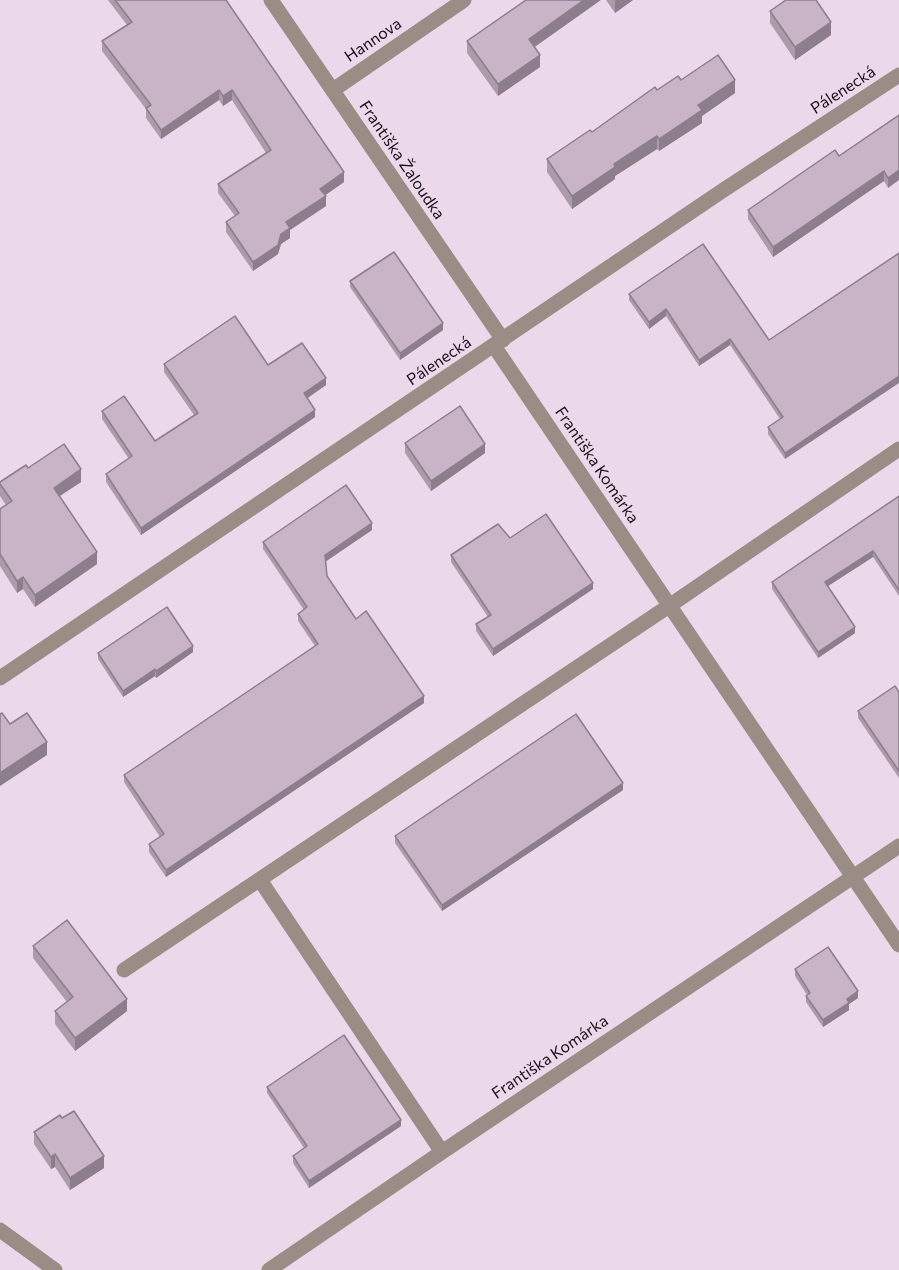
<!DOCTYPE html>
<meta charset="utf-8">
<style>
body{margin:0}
canvas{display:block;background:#ecd8eb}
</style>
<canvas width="899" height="1270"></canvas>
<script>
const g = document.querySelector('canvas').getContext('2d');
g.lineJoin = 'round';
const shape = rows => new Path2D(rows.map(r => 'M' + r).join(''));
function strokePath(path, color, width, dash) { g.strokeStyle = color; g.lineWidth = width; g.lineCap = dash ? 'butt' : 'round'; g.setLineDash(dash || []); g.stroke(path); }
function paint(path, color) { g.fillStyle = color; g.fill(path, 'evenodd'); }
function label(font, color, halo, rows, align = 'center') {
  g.font = font + ' Commissioner,sans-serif'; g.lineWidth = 4.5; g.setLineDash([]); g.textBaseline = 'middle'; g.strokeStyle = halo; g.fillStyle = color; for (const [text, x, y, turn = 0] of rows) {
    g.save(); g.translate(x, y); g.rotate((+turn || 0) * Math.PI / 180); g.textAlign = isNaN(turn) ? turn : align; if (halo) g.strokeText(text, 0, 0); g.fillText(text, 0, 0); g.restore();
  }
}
strokePath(shape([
 [271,0,503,340],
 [333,90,464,0],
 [494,346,899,945],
 [0,678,725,189,899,75],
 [260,880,442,1152],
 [124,970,669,606,899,449],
 [0,1230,55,1270],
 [269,1270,442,1152,899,846]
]), '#9a8d85', 15);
paint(shape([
 [108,0,226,0,344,182,325,195,326,206,290,230,290,238,281,244,278,254,253,271,226,232,226,222,235,216,218,193,218,184,266,153,232,100,223,106,219,100,161,139,146,118,146,109,102,51,102,41,127,25],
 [606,0,633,0,615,13],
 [770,11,831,35,795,60,770,23],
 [467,41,534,47,540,67,498,96,467,53],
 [681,80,735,93,702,116,702,123,659,151,657,149,615,176,615,179,572,209,547,172,547,159,592,132,657,90],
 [899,115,888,188,884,181,773,257,748,219,748,210,839,156],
 [899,253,785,459,768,434,768,427,780,419,730,345,699,366,666,316,649,329,629,300,629,294,769,340],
 [350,281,443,330,400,360,350,287],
 [164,364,268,365,326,385,308,398,315,417,141,535,106,482,106,474,129,459,102,419,102,411,155,441,194,415,164,372],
 [405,443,485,453,431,491,405,453],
 [28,468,81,482,59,496,97,564,35,607,23,589,17,593,0,566,0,509,6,505,0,496,0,482],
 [899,496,899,596,873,557,828,586,855,633,818,658,772,589,772,582],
 [372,530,326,561,327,576,356,619,424,703,166,877,149,852,149,844,160,837,124,782,124,775,315,646,298,621,298,614,304,610,263,549,263,542],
 [510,538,593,589,493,656,476,631,476,624,488,617,451,562,451,555],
 [193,652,156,678,155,676,123,697,98,659,98,653],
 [899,692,899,778,858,718,858,711],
 [623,790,442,911,395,843,395,836],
 [33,946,127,1011,75,1051,55,1024,55,1011,67,1002,33,958],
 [795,969,858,998,849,1004,849,1010,823,1027,806,1002,806,996,807,995,795,976],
 [267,1087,401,1126,309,1188,293,1163,293,1156,304,1148,267,1093],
 [62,1118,104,1168,70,1190,55,1167,51,1169,34,1144,34,1132]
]), '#ac9baa');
paint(shape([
 [584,0,601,0,529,51,529,39],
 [616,0,633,0,615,13,615,1],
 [831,22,831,35,795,60,795,47],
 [540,55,540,67,498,96,498,84],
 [735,80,735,93,702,116,702,123,659,151,659,139,698,105],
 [219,90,219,100,161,139,161,130],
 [232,90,232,100,223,106,223,96],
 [657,136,657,149,615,176,615,179,572,209,572,196,614,164],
 [899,170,899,180,888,188,888,178],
 [884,171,884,181,773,257,773,247],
 [344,172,344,182,320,199,320,189],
 [326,196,326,206,290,230,290,238,281,244,278,254,253,271,253,262,281,234,286,222],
 [666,309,666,316,649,329,649,322],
 [443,323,443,330,400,360,400,353],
 [730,339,730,345,699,366,699,360],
 [899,376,899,383,785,459,785,453],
 [326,378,326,385,304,400,304,393],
 [315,410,315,417,141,535,141,528],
 [485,444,485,453,431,491,431,481],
 [81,469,81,482,54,500,54,488],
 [372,523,372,530,325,562,325,555],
 [873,551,873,557,825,588,825,582],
 [97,552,97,564,35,607,35,595],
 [23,577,23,589,17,593,17,581],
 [593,583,593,589,493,656,493,649],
 [855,627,855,633,818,658,818,652],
 [193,646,193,652,156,678,156,671],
 [155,669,155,676,123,697,123,691],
 [424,696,424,703,166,877,166,870],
 [47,742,47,755,0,786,0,773],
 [623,783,623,790,442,911,442,905],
 [858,991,858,998,849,1004,849,1010,823,1027,823,1020,847,999],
 [127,999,127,1011,75,1051,75,1038],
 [401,1120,401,1126,309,1188,309,1181],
 [55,1154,55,1167,51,1169,51,1157],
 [104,1156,104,1168,70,1190,70,1178]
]), '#8c7e8b');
const building = shape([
 [115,0,226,0,344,172,320,189,326,196,286,222,290,228,281,234,278,245,253,262,226,222,239,213,218,184,271,150,232,90,223,96,219,90,161,130,146,108,151,105,102,41,132,22,115,0],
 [526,0,584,0,529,39,540,55,498,84,467,41,526,0],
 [786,0,816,0,831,22,795,47,770,11,786,0],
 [718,55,735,80,698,105,702,110,659,139,657,136,614,164,615,167,572,196,547,159,590,130,592,132,655,87,657,90,678,76,681,80,718,55],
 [899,115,899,170,888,178,884,171,773,247,748,210,835,150,839,156,899,115],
 [703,244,769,340,899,253,899,376,785,453,768,427,783,417,730,339,699,360,666,309,649,322,629,294,703,244],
 [394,252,443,323,400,353,350,281,394,252],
 [235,316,268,365,302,343,326,378,304,393,315,410,141,528,106,474,132,456,102,411,124,396,155,441,198,413,164,364,235,316],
 [460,406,485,444,431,481,405,443,460,406],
 [64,444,81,469,54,488,97,552,35,595,23,577,17,581,0,554,0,509,12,501,0,484,0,482,26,465,28,468,64,444],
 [346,485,372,523,325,555,327,576,356,619,366,611,424,696,166,870,149,844,164,834,124,775,318,644,298,614,307,607,263,542,346,485],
 [899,496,899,590,873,551,825,582,855,627,818,652,772,582,899,496],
 [546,514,593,583,493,649,476,624,491,615,451,555,498,524,510,538,546,514],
 [167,607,193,646,156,671,155,669,123,691,98,653,167,607],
 [895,686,899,692,899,771,858,711,895,686],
 [2,713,10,724,27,713,47,742,0,773,0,714,2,713],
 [576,714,623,783,442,905,395,836,576,714],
 [67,920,127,999,75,1038,55,1011,73,997,33,946,67,920],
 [828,947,858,991,847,999,849,1003,823,1020,806,996,810,993,795,969,828,947],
 [344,1035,401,1120,309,1181,293,1156,307,1146,267,1087,344,1035],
 [74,1111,104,1156,70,1178,55,1154,51,1157,34,1132,60,1115,62,1118,74,1111]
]);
paint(building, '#c8b4c6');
strokePath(building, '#8c7e8b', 1.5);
label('16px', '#150f15', '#ecd8eb', [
 ["Hannova",373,40,-34],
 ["Pálenecká",843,90,-33],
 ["Františka Žaloudka",402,160,56],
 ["Pálenecká",439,361,-34],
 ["Františka Komárka",597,465,56],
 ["Františka Komárka",550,1057,-34]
]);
</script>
